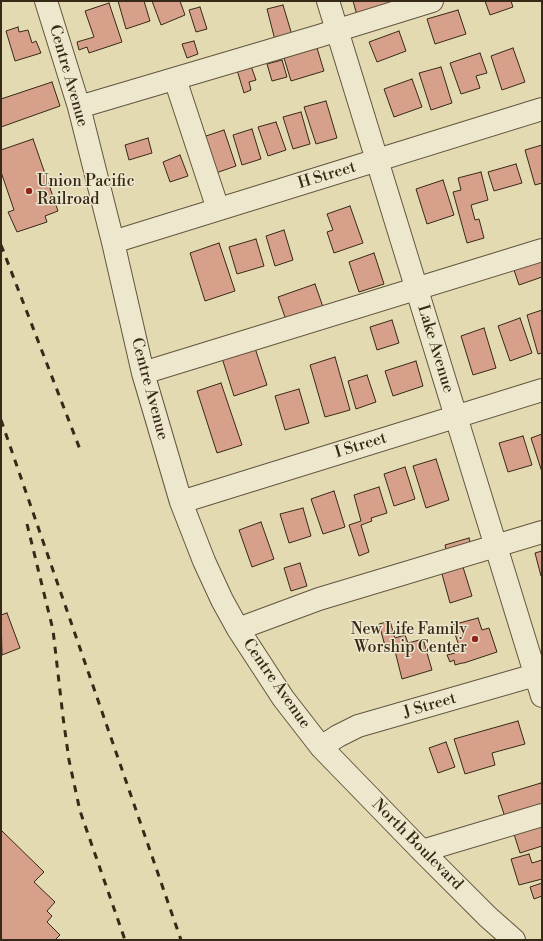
<!DOCTYPE html>
<style>
body{margin:0}
#map{position:relative;width:543px;height:941px;overflow:hidden;background:#e4dab2;font-family:"Libre Bodoni",serif}
canvas{display:block}
.frame{position:absolute;inset:0;border:2px solid #362917;pointer-events:none}
</style>
<div id="map">
<canvas width="543" height="941"></canvas>
<div class="frame"></div>
</div>
<script>
const g = document.querySelector('canvas').getContext('2d');
g.lineJoin = 'round';
function paint(path, color) { g.fillStyle = color; g.fill(path, 'evenodd'); }
const shape = rows => new Path2D(rows.map(r => 'M' + r).join(''));
function strokePath(path, color, width, dash) { g.strokeStyle = color; g.lineWidth = width; g.lineCap = dash ? 'butt' : 'round'; g.setLineDash(dash || []); g.stroke(path); }
function label(font, color, halo, rows, align = 'center') {
  g.font = font + ' "Libre Bodoni",serif'; g.lineWidth = 3; g.setLineDash([]); g.textBaseline = 'middle'; g.strokeStyle = halo; g.fillStyle = color; for (const [text, x, y, turn = 0] of rows) {
    g.save(); g.translate(x, y); g.rotate((+turn || 0) * Math.PI / 180); g.textAlign = isNaN(turn) ? turn : align; if (halo) g.strokeText(text, 0, 0); g.fillText(text, 0, 0); g.restore();
  }
}
const building = shape([
 [118,1,144,1,150,21,126,29,118,1],
 [152,1,180,1,185,15,161,25,152,1],
 [353,1,391,1,392,4,357,15,353,1],
 [485,1,511,1,513,7,490,15,485,1],
 [109,3,122,42,89,53,87,47,79,50,77,42,94,37,85,11,109,3],
 [283,5,292,35,275,40,267,9,283,5],
 [200,7,207,29,196,32,189,10,200,7],
 [458,10,466,34,435,44,427,19,458,10],
 [18,27,19,32,28,30,32,43,36,41,41,53,15,61,6,31,18,27],
 [399,31,406,51,377,62,369,42,399,31],
 [194,41,198,54,187,58,182,44,194,41],
 [317,48,324,71,291,81,284,58,317,48],
 [513,48,525,82,502,90,491,56,513,48],
 [480,53,487,73,476,76,480,88,461,94,450,63,480,53],
 [282,60,287,77,272,81,267,64,282,60],
 [251,66,256,80,249,82,251,90,244,93,237,70,251,66],
 [441,67,452,103,431,110,419,73,441,67],
 [412,79,422,107,394,117,384,89,412,79],
 [52,82,60,106,1,127,1,99,52,82],
 [326,101,337,138,316,144,304,107,326,101],
 [301,112,310,144,293,149,283,117,301,112],
 [276,122,286,150,268,156,258,127,276,122],
 [252,129,261,159,242,165,233,135,252,129],
 [224,130,236,166,213,174,200,138,224,130],
 [148,138,152,153,129,160,125,145,148,138],
 [33,139,58,211,45,216,47,222,17,232,8,212,14,210,1,172,1,150,33,139],
 [542,145,542,183,535,185,525,150,542,145],
 [180,155,188,176,170,182,163,162,180,155],
 [516,164,522,183,494,191,488,172,516,164],
 [481,172,488,200,471,205,475,220,479,219,484,238,467,243,453,192,461,190,458,178,481,172],
 [443,180,454,215,427,224,416,189,443,180],
 [350,206,363,243,334,253,327,232,333,230,327,214,350,206],
 [284,230,293,260,275,266,266,236,284,230],
 [256,239,264,266,237,274,229,247,256,239],
 [219,243,235,291,205,301,190,253,219,243],
 [374,253,384,284,359,292,349,262,374,253],
 [542,257,542,277,519,285,513,267,542,257],
 [315,284,323,307,286,320,278,297,315,284],
 [542,310,542,353,538,354,527,315,542,310],
 [520,318,532,353,510,361,498,326,520,318],
 [392,320,399,343,377,350,370,327,392,320],
 [484,328,496,368,473,375,461,336,484,328],
 [255,348,267,385,234,396,222,358,255,348],
 [335,357,350,410,325,417,310,365,335,357],
 [416,361,423,386,393,396,385,371,416,361],
 [367,375,376,402,356,409,348,381,367,375],
 [221,383,242,445,217,453,197,391,221,383],
 [299,389,309,423,285,430,275,396,299,389],
 [542,434,542,472,531,438,542,434],
 [523,436,532,465,508,472,499,443,523,436],
 [436,459,449,500,426,508,413,466,436,459],
 [405,467,415,499,394,506,384,474,405,467],
 [379,487,387,513,371,518,372,521,361,525,369,552,359,556,349,525,361,521,354,495,379,487],
 [334,491,345,527,323,534,311,499,334,491],
 [303,508,311,536,289,543,280,514,303,508],
 [261,522,274,559,252,567,239,530,261,522],
 [469,538,471,546,447,554,445,545,469,538],
 [542,551,542,576,541,576,535,553,542,551],
 [300,563,307,586,291,591,284,568,300,563],
 [463,567,472,596,450,603,442,574,463,567],
 [7,613,20,648,2,655,1,615,7,613],
 [478,618,482,630,489,628,497,652,464,663,462,663,455,665,454,660,450,662,447,655,455,653,455,651,460,649,452,625,478,618],
 [390,621,395,638,405,635,408,643,423,639,432,670,402,679,393,643,385,646,379,624,390,621],
 [518,721,525,744,492,753,495,765,465,774,454,739,518,721],
 [446,742,455,767,438,773,429,748,446,742],
 [541,783,542,787,542,806,505,817,498,796,541,783],
 [542,822,542,846,520,853,513,831,542,822],
 [1,830,44,872,34,882,55,902,47,911,52,916,47,922,60,935,55,940,1,940,1,830],
 [529,854,532,863,542,860,542,879,519,885,511,859,529,854],
 [542,883,542,896,534,899,530,887,542,883]
]);
paint(building, '#d6a08b');
strokePath(building, '#362917', 1);
const minor = shape([
 [46,1,79,107,113,242,143,373,181,502,204,561,222,600,238,629,283,698,321,747,422,851,488,917,514,940],
 [328,1,542,696],
 [175,79,218,209],
 [79,107,319,36,432,1],
 [113,242,542,109],
 [143,373,542,250],
 [181,502,542,390],
 [238,629,319,599,542,532],
 [321,747,338,736,358,726,542,673],
 [422,851,542,815]
]);
strokePath(minor, '#62553e', 24);
strokePath(minor, '#ede7cd', 22);
strokePath(shape([
 [1,245,81,452],
 [1,420,181,940],
 [27,524,53,630,63,717,69,760,80,811,125,940]
]), '#362917', 3, [7, 7]);
for (const [x, y, r, color] of [
 [29,191,4,"#8f2418"],
 [475,639,4,"#8f2418"]
]) { const dot = new Path2D(); dot.arc(x, y, r, 0, 2 * Math.PI); g.fillStyle = color; g.fill(dot); strokePath(dot, '#ede7cd', 1.5); }
label('16px', '#362917', '#ede7cd', [
 ["Centre Avenue",68,76,74],
 ["H Street",327,176,-17],
 ["Lake Avenue",435,349,73],
 ["Centre Avenue",149,389,75],
 ["I Street",361,446,-17],
 ["Centre Avenue",276,684,55],
 ["J Street",430,706,-16],
 ["North Boulevard",417,845,45]
]);
label('16px', '#362917', '#ede7cd', [
 ["Union Pacific",37,182],
 ["Railroad",37,200],
 ["New Life Family",467,630,"right"],
 ["Worship Center",467,648,"right"]
], 'left');
</script>
